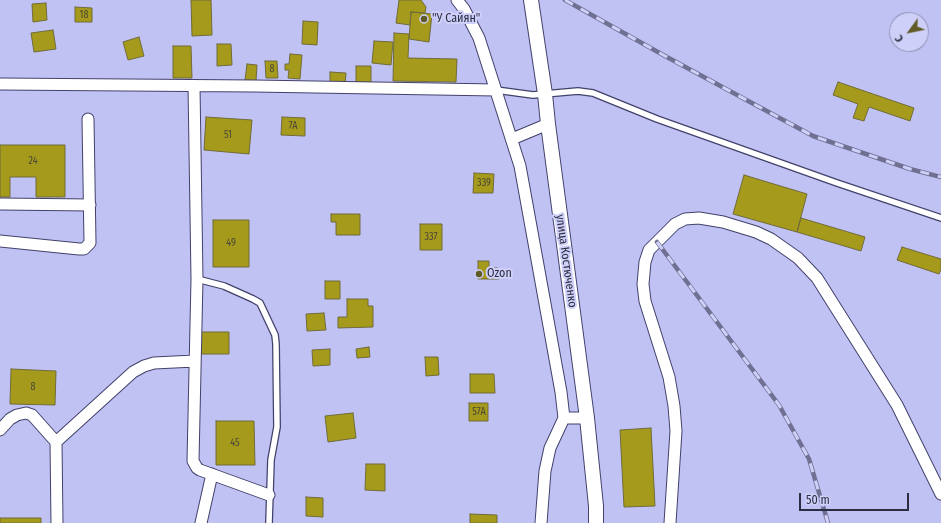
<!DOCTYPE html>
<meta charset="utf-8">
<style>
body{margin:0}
#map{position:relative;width:941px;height:523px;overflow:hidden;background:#c1c2f4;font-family:"Fira Sans Condensed",sans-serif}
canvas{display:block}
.north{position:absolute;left:889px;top:12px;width:40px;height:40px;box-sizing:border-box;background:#cfd0f9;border:1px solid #8e8faf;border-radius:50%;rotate:237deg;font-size:11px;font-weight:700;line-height:16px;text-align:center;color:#2d2d41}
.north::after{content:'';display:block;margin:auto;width:14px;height:18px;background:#5f5a26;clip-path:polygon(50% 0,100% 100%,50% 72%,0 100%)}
.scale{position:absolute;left:799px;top:493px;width:110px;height:18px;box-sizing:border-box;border:2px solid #2d2d41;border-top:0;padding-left:5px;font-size:12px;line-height:14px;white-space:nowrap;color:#2d2d41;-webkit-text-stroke:3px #cfd0f9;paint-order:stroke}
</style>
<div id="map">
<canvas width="941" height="523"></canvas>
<div class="north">С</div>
<div class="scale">50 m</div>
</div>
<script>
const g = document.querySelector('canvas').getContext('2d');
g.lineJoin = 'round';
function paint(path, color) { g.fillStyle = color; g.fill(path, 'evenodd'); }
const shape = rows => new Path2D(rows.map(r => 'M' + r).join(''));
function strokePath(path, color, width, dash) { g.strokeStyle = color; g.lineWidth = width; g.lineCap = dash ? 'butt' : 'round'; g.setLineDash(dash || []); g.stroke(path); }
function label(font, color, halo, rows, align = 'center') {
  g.font = font + ' "Fira Sans Condensed",sans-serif'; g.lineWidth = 4; g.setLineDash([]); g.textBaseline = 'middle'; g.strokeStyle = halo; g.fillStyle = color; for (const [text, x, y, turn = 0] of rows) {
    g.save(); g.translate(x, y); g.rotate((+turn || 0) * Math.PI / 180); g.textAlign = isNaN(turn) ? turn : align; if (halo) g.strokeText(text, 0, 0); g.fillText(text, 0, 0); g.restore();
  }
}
const building = shape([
 [191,0,211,0,212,35,192,36,191,0],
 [399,0,421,0,426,7,425,13,411,12,410,25,396,23,399,0],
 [46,3,47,20,33,22,32,4,46,3],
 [75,7,92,8,92,22,75,22,75,7],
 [411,12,432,14,429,42,409,39,411,12],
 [303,21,318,22,317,45,302,44,303,21],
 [53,30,56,49,34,52,31,33,53,30],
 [394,33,409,34,408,58,457,59,456,82,393,81,394,33],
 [139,37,144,56,128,60,123,42,139,37],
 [374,41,393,42,391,65,372,63,374,41],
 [217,44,231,44,232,65,217,66,217,44],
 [173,46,191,46,192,78,173,78,173,46],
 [290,54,302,55,300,79,288,78,289,70,285,70,285,64,289,64,290,54],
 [265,61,277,61,278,78,266,78,265,61],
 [247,64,257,65,256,81,245,80,247,64],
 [356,66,371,66,371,83,356,83,356,66],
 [330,72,346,73,345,86,330,85,330,72],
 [838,82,914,108,910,121,869,107,864,121,853,118,858,104,833,95,838,82],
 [206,117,252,120,249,154,204,150,206,117],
 [282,117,305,118,305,136,281,135,282,117],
 [0,145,65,145,65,197,36,197,36,177,10,177,10,197,0,197,0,145],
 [474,173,494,174,493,193,473,193,474,173],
 [744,175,807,194,797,232,733,214,744,175],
 [331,214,360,214,360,235,336,235,336,222,331,222,331,214],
 [801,218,865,237,861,251,797,232,801,218],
 [213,220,249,220,249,267,213,267,213,220],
 [420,224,442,224,442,250,420,250,420,224],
 [902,247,941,259,941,269,939,274,897,260,902,247],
 [478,261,489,261,489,268,498,268,499,279,478,279,478,261],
 [325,281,340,281,340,299,325,299,325,281],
 [347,299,368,299,368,306,373,306,373,327,338,328,338,317,347,317,347,299],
 [324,313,326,330,307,331,306,314,324,313],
 [200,332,229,332,229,354,201,354,200,332],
 [369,347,370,357,357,358,356,349,369,347],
 [330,349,330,365,313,366,312,350,330,349],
 [425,357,438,357,439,375,426,376,425,357],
 [11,369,56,371,55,405,10,404,11,369],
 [470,374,494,374,495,393,470,393,470,374],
 [469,403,488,403,488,421,469,421,469,403],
 [353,413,356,438,328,442,325,416,353,413],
 [216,421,254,421,255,465,216,465,216,421],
 [651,428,655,506,624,507,620,430,651,428],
 [366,464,385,464,385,491,365,490,366,464],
 [306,497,323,498,323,517,306,516,306,497],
 [470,514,497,515,497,523,470,523,470,514],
 [0,518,41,518,41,523,0,523,0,518]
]);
paint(building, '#a59a1b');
strokePath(building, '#706b39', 1);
const service = shape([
 [496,90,533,95,578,91,593,93,657,119,837,183,941,218],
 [197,279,224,286,253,299,260,303,275,335,276,344,277,427,271,460,269,523]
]);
const minor = shape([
 [457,0,464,9,479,38,520,166,561,392,564,418,550,448,545,471,541,523],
 [0,84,254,86,496,90],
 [194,86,197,279,193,461,197,468,200,470,269,495],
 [512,139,548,124],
 [0,204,90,205],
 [0,241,79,249,84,249,90,243,88,119],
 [564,418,587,418],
 [0,430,10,419,17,415,26,413,32,415,56,442,57,523],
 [56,442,133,372,144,366,154,363,195,361],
 [201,523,212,474],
 [670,523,676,431,674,406,669,377,645,301,643,284,645,262,649,250,675,224,685,219,699,218,723,222,756,232,771,239,798,258,817,278,897,405,941,494]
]);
const tertiary = shape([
 [531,0,545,94,548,124,587,418,596,506,596,523]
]);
strokePath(service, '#42416b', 8);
strokePath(minor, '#42416b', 13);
strokePath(tertiary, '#42416b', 16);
strokePath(service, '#fff', 5.5);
strokePath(minor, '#fff', 11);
strokePath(tertiary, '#fff', 14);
const rail = shape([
 [565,0,665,56,813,136,910,169,941,177],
 [657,242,779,405,809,459,828,523]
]);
strokePath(rail, '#707092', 4.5);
strokePath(rail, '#cfd0f9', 3, [9]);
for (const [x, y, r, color] of [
 [424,19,4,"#5f5a26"],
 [479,274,4,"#5f5a26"]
]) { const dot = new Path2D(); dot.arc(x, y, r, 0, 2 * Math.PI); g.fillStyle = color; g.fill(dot); strokePath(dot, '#cfd0f9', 1.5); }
label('10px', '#4b4838', null, [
 ["18",84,15],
 ["8",272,69],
 ["7А",293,126],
 ["51",228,135],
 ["24",33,161],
 ["339",484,183],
 ["337",431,237],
 ["49",231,243],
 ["8",33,387],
 ["57А",479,412],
 ["45",235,443]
]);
label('12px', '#2d2d41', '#cfd0f9', [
 ["\"У Сайян\"",432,19],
 ["Ozon",487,274]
], 'left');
label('12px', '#2d2d41', '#cfd0f9', [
 ["улица Костюченко",566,261,82]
]);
</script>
